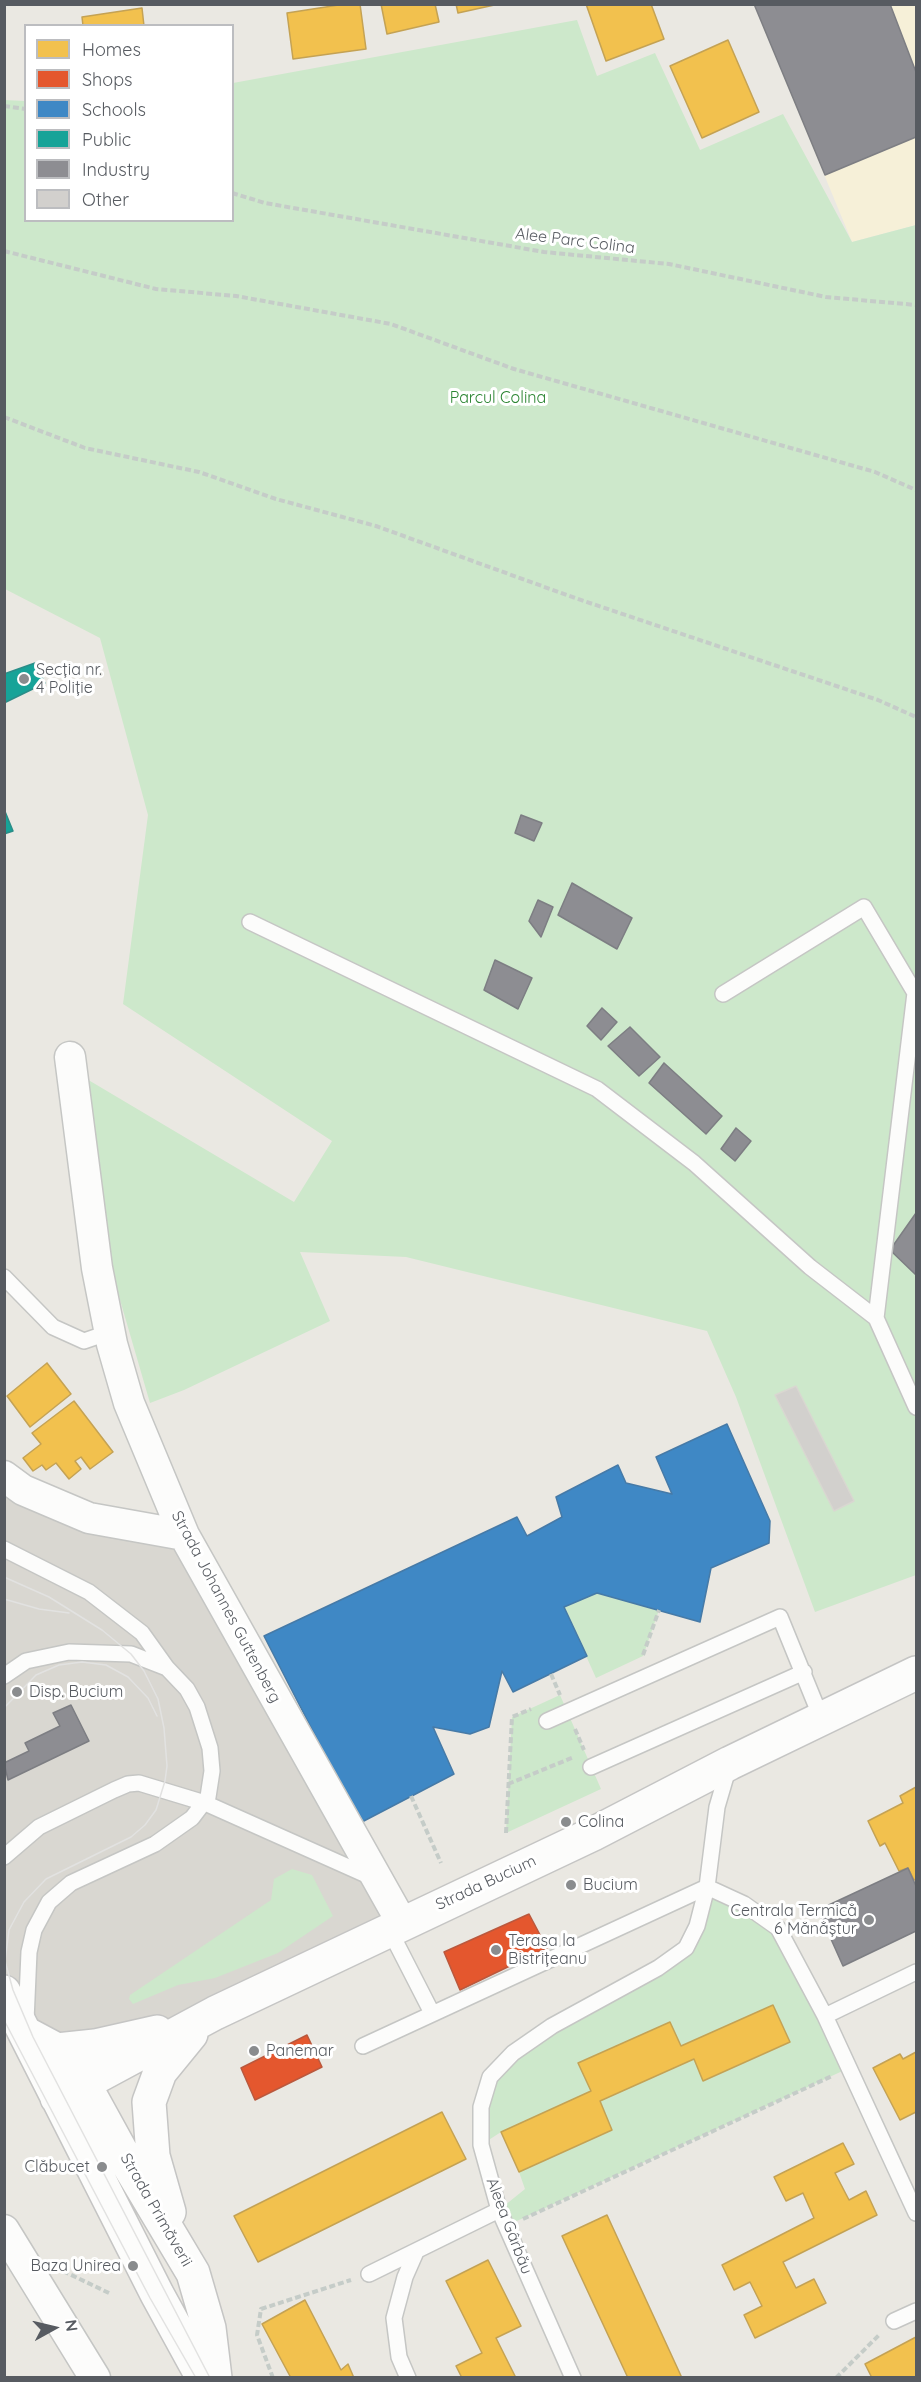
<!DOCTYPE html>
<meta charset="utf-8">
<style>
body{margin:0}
#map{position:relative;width:921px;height:2382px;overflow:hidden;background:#eae8e2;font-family:Quicksand,sans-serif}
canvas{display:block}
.frame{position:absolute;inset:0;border:6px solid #575b61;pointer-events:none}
.legend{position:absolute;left:24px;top:24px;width:210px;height:198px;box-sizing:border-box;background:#fff;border:2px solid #bcbdc0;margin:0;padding:8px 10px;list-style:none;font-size:18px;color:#575b61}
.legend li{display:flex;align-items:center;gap:12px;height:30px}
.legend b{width:30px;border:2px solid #bcbdc0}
.north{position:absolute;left:24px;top:2298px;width:60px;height:60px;-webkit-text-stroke:4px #fff;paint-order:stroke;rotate:82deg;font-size:16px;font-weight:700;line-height:24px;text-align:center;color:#575b61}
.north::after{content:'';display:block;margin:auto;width:21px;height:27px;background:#575b61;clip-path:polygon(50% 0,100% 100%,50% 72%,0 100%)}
</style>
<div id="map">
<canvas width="921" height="2382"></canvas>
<div class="frame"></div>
<ul class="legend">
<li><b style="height:16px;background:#f2c14e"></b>Homes</li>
<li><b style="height:16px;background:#e4572e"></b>Shops</li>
<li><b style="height:16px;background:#3f88c5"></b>Schools</li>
<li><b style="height:16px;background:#17a398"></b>Public</li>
<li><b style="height:16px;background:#8d8d92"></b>Industry</li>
<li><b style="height:16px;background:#d2d0cd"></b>Other</li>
</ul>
<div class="north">N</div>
</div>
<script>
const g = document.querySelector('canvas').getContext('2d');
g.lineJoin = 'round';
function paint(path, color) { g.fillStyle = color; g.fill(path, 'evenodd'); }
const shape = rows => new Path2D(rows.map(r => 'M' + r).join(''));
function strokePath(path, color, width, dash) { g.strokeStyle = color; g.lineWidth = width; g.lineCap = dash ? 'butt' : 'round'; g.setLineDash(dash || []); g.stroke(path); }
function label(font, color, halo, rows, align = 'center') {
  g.font = font + ' Quicksand,sans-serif'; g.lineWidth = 6; g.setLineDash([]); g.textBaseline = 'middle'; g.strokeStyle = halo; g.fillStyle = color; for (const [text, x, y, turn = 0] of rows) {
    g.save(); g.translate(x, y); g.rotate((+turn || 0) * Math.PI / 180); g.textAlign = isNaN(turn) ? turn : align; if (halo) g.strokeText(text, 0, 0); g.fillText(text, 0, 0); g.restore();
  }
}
paint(shape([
 [754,5,916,5,916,225,852,242]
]), '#f6f0d8');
paint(shape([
 [4,1476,184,1535,402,1923,215,2013,57,2050,4,1992]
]), '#d9d7d1');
paint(shape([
 [577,20,597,76,655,53,700,150,783,114,852,242,916,225,916,1575,815,1612,736,1397,707,1331,406,1257,300,1252,330,1321,184,1390,150,1403,109,1262,85,1078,294,1202,332,1141,123,1004,148,815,100,638,5,589,4,100,25,101,26,220,232,220,233,83],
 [597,1593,659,1610,643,1656,596,1678,564,1607],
 [560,1695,601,1789,506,1833,512,1717],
 [292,1869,312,1875,333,1916,278,1953,215,1978,178,1985,133,2004,129,1999,130,1995,271,1900,274,1879],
 [707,1887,778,1928,849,2068,506,2226,499,2210,525,2189,519,2172,612,2130,600,2101,694,2059,703,2080,790,2041,773,2005,681,2046,670,2022,579,2063,591,2091,501,2132,481,2145,481,2107,513,2053,686,1948]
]), '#cde8cb');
const homes = shape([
 [345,4,360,4,366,49,293,59,287,13,345,4],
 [381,4,435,4,439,22,387,34,381,4],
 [456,4,499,4,458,13,456,4],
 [586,4,651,4,664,39,606,61,586,4],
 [142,8,144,26,83,26,82,17,142,8],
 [728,40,759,112,702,138,670,66,728,40],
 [47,1363,71,1394,30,1427,7,1396,47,1363],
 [74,1401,113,1452,90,1469,81,1457,75,1461,81,1469,69,1479,56,1463,46,1470,42,1465,33,1471,23,1458,41,1444,32,1433,74,1401],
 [916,1787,916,1879,914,1880,908,1868,899,1871,885,1843,880,1846,868,1821,903,1803,900,1796,916,1787],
 [773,2005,790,2042,703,2081,694,2059,600,2101,612,2130,519,2172,501,2132,591,2091,578,2063,670,2022,681,2046,773,2005],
 [916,2052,916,2112,900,2120,873,2068,900,2054,903,2059,916,2052],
 [442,2112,466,2159,258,2262,234,2216,442,2112],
 [843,2143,854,2164,835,2173,849,2200,866,2191,877,2215,783,2262,796,2288,814,2279,826,2303,755,2338,744,2315,762,2306,750,2282,734,2290,722,2265,814,2218,803,2193,786,2201,774,2177,843,2143],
 [607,2215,682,2378,628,2378,562,2236,607,2215],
 [488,2260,521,2326,496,2338,516,2378,462,2378,456,2366,482,2353,446,2281,488,2260],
 [305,2300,341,2370,348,2364,354,2378,291,2378,262,2324,305,2300],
 [916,2337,916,2378,872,2378,865,2364,916,2337]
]);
paint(homes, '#f2c14e');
strokePath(homes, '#c4a254', 1.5);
const shops = shape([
 [529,1914,547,1948,460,1990,444,1952,529,1914],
 [307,2035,322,2067,255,2100,241,2068,307,2035]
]);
paint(shops, '#e4572e');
strokePath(shops, '#ba583d', 1.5);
const schools = shape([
 [727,1424,770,1521,769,1543,711,1568,700,1622,597,1593,564,1607,587,1656,513,1692,502,1671,489,1727,470,1734,433,1727,454,1774,360,1823,264,1636,517,1517,527,1536,562,1517,556,1497,618,1465,626,1483,672,1494,656,1457,727,1424]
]);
paint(schools, '#3f88c5');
strokePath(schools, '#467aa7', 1.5);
const public = shape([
 [35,663,45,683,4,703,4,674,35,663],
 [4,809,13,831,4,834,4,809]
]);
paint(public, '#17a398');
strokePath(public, '#2a8d88', 1.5);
const industry = shape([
 [754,4,890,4,916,72,916,137,825,175,754,4],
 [521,815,542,823,534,841,515,833,521,815],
 [572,883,632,918,617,949,558,915,572,883],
 [538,900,553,907,541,937,529,921,538,900],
 [495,960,532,978,518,1009,484,990,495,960],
 [602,1008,617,1022,601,1040,587,1026,602,1008],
 [630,1027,660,1057,639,1076,608,1046,630,1027],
 [664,1063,722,1116,706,1134,649,1083,664,1063],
 [736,1128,751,1141,735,1161,721,1149,736,1128],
 [916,1213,916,1275,890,1250,916,1213],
 [71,1705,89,1741,8,1780,4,1763,29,1751,25,1743,60,1726,53,1713,71,1705],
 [908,1868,916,1886,916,1931,843,1966,818,1910,908,1868]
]);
paint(industry, '#8d8d92');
strokePath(industry, '#7d7e83', 1.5);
const building = shape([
 [796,1386,854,1501,834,1511,775,1395,796,1386]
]);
paint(building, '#d2d0cd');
strokePath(building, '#d9d7d1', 1.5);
const lane = shape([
 [250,922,597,1089,694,1163,810,1267,876,1318,916,1407],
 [723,994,864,907,915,993,876,1318],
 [4,1277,53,1327,84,1341,110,1332],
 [4,1549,89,1592,142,1633,167,1668,187,1689,197,1707,210,1748,212,1771,208,1797,192,1818,155,1844,71,1883,49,1902,34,1930,29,1952,26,2021],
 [4,1676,26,1661,69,1652,131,1654,167,1668],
 [547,1721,780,1617,822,1720],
 [591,1767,804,1672],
 [4,1857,39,1827,114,1790,128,1784,139,1783,205,1803,373,1878],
 [707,1887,744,1904,778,1928,825,2016,916,1972],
 [389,1929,432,2013],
 [825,2016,916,2213],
 [363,2046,707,1887],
 [369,2274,499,2210],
 [894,2321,916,2311],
 [408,2378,399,2357,394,2318,405,2277,416,2252],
 [573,2378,499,2210,481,2145,481,2107,490,2077,513,2053,552,2026,658,1968,686,1948,697,1926,707,1887,717,1807,729,1766]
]);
const street = shape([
 [70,1057,97,1268,112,1344,129,1403,184,1535,402,1923],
 [4,1476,23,1490,89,1518,184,1535],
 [4,2230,95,2378]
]);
const secondary = shape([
 [4,1992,157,2294,203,2378],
 [27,2034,57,2050,84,2084,128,2164,193,2273,209,2328,215,2378],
 [57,2050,95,2046,157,2032],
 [57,2098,215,2013,593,1834,730,1763,916,1673],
 [169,2212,153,2156,149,2102,160,2072,191,2034]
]);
strokePath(lane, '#c5c6c4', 18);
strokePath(street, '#c5c6c4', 33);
strokePath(secondary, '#c5c5c4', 36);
strokePath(shape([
 [4,106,26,109],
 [232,193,265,203,544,252,669,264,826,297,916,305],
 [4,251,156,289,236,296,391,324,514,369,875,472,916,490],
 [4,417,85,448,199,472,276,499,376,526,575,598,878,700,916,717],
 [643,1655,659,1610],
 [551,1674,560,1695],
 [575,1729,584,1750],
 [508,1784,574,1757],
 [411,1796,441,1863],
 [506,1833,512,1717,531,1709],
 [523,2219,832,2076],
 [63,2271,111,2294],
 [273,2378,257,2335,261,2309,351,2280],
 [836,2378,880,2334]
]), '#c5ccc8', 4, [6, 3]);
strokePath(lane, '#fcfcfb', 15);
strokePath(street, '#fcfcfb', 30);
strokePath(secondary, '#fcfcfb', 33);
strokePath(shape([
 [4,1577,49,1597,102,1630,131,1654,144,1671,158,1699,164,1728,167,1766,165,1781,156,1810,145,1825,131,1837,46,1879,24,1902,17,1915,9,1930,5,1961,13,1990,33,2037,210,2378],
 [4,1599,39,1609,69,1613],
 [4,1708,36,1675,59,1665,82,1662,106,1665,128,1677,148,1698,157,1716],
 [4,2020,150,2298,196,2378]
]), '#e2e2e1', 1.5);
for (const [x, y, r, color] of [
 [24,679,6,"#8a8c8e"],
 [17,1692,6,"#8a8c8e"],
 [566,1822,6,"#8a8c8e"],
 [571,1885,6,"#8a8c8e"],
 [869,1920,6,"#8a8c8e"],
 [496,1950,6,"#8a8c8e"],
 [254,2051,6,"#8a8c8e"],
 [102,2167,6,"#8a8c8e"],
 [133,2266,6,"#8a8c8e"]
]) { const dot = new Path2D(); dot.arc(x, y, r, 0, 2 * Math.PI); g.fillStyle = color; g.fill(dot); strokePath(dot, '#fff', 2); }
label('16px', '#575b61', '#fff', [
 ["Alee Parc Colina",575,241,7],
 ["Strada Johannes Guttenberg",226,1607,62],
 ["Strada Bucium",486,1883,-25],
 ["Strada Primăverii",156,2210,60],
 ["Aleea Gârbău",509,2226,69]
]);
label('16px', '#2b8532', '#fff', [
 ["Parcul Colina",498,398]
]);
label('16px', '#575b61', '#fff', [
 ["Secția nr.",36,670],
 ["4 Poliție",36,688],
 ["Disp. Bucium",29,1692],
 ["Colina",578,1822],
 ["Bucium",583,1885],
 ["Centrala Termică",857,1911,"right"],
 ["6 Mănăștur",857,1929,"right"],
 ["Terasa la",508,1941],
 ["Bistrițeanu",508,1959],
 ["Panemar",266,2051],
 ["Clăbucet",90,2167,"right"],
 ["Baza Unirea",121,2266,"right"]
], 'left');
</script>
